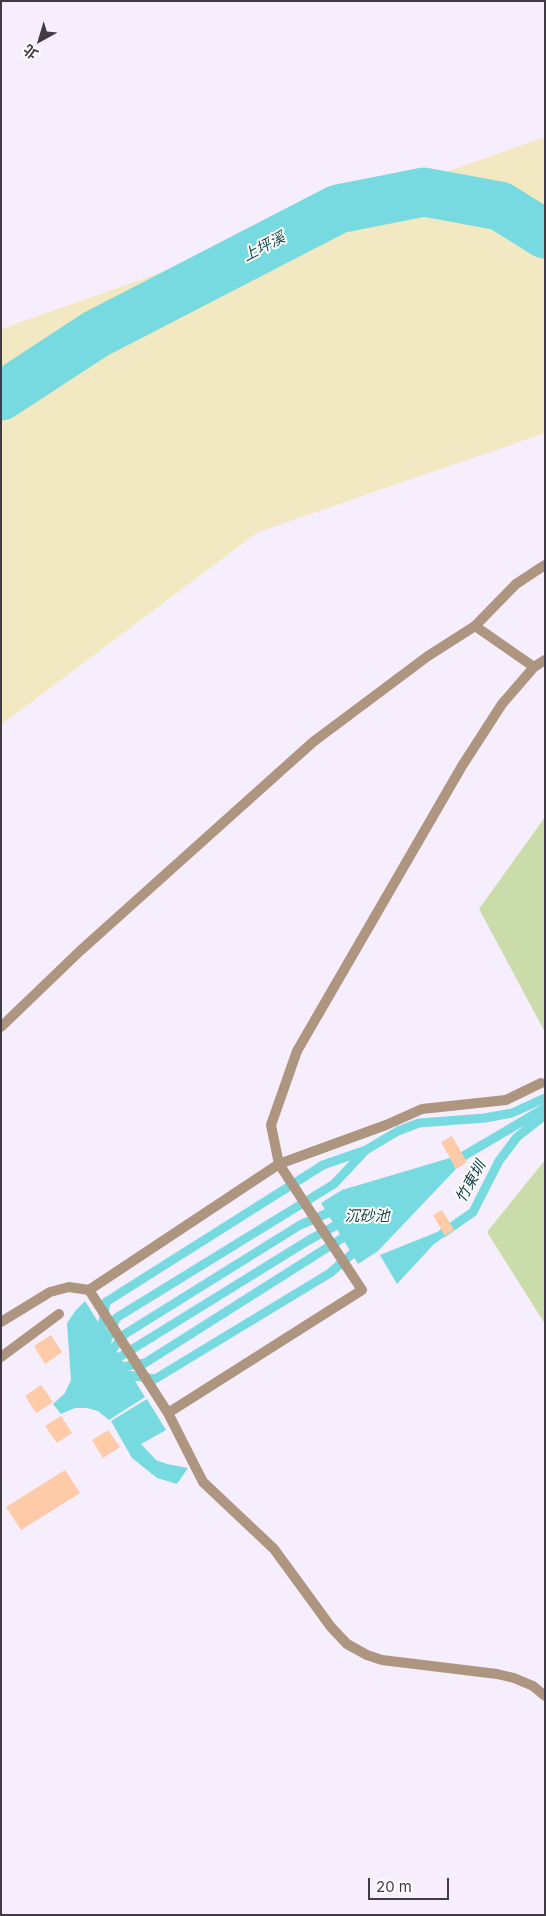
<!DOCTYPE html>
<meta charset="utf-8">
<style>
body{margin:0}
#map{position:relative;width:546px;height:1916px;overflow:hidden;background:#f6eefc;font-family:Inter,"Noto Sans TC",sans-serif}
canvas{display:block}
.frame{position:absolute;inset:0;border:2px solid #3f3a44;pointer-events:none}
.north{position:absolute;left:15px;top:15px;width:50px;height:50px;-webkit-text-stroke:4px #fff;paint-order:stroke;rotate:219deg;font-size:14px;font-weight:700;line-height:20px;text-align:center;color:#3f3a44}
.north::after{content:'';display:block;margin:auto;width:18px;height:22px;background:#3f3a44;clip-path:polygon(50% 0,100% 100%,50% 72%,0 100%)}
.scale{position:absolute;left:368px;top:1878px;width:81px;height:22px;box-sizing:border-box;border:2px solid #3f3a44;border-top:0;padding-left:6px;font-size:15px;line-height:18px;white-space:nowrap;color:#3f3a44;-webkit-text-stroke:4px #fff;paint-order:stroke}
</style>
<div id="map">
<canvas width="546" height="1916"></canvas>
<div class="frame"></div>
<div class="north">北</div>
<div class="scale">20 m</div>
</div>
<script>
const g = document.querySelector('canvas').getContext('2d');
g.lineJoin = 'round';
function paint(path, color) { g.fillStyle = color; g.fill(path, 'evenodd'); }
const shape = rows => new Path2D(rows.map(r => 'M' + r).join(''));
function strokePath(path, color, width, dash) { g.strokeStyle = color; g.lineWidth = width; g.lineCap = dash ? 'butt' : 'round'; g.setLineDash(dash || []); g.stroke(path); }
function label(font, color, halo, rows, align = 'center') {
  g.font = font + ' Inter,"Noto Sans TC",sans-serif'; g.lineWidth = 4; g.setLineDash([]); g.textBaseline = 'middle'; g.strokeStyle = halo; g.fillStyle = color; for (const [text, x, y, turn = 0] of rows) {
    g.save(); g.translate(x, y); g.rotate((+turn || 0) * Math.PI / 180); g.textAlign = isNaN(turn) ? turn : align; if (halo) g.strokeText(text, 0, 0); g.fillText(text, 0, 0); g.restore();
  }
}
paint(shape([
 [545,817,545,1032,479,909],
 [545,1160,545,1324,487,1232]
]), '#cadcaa');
paint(shape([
 [545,137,545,433,258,532,1,725,1,329]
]), '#f2e8c2');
paint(shape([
 [450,1158,456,1169,378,1251,358,1264,321,1203,342,1190],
 [442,1230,445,1236,433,1245,397,1284,380,1255],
 [85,1301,145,1397,109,1420,98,1411,87,1408,75,1408,61,1414,53,1404,65,1393,71,1380,67,1323,76,1310],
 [147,1399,166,1430,141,1444,156,1460,167,1464,188,1468,177,1484,157,1478,132,1458,111,1421]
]), '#77dae1');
strokePath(shape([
 [455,1161,545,1108],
 [443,1233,473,1212,499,1161,517,1137,545,1115],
 [100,1340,106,1302,323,1165,366,1150,398,1131,419,1123,485,1118,512,1113,545,1098],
 [104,1348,116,1318,334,1184,364,1152],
 [107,1356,125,1334,300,1225,337,1209],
 [110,1363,309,1240,344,1221],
 [116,1368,145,1363,352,1232],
 [120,1374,155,1379,330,1273,360,1247]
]), '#77dae1', 9);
strokePath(shape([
 [1,396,96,334,338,209,424,192,500,206,545,234]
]), '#77dae1', 49);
paint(shape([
 [452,1136,467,1162,456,1169,441,1142],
 [442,1210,454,1230,445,1236,433,1215],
 [51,1335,62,1352,45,1364,34,1346],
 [41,1385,53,1402,36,1413,25,1396],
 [61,1416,72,1433,57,1443,45,1426],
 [108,1430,120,1447,103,1458,92,1440],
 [65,1470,80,1493,21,1530,6,1507]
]), '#fecaa7');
strokePath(shape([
 [475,626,516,584,545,565],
 [89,1290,168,1413,203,1482,274,1549,331,1627,347,1644,367,1655,382,1660,497,1674,514,1678,533,1686,545,1696],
 [1,1322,50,1292,69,1287,89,1290,279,1164,386,1125,422,1109,506,1100,541,1083],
 [1,1357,59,1314],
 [168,1413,362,1290,279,1164,271,1125,297,1051,462,766,502,704,534,667,545,660]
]), '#ad957f', 10);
strokePath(shape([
 [1,1027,80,951,313,742,428,656,475,626,534,667]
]), '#ad957f', 10);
label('italic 15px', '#154447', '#fff', [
 ["上坪溪",264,247,-27],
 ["竹東圳",471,1182,-61],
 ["沉砂池",367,1216]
]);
</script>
